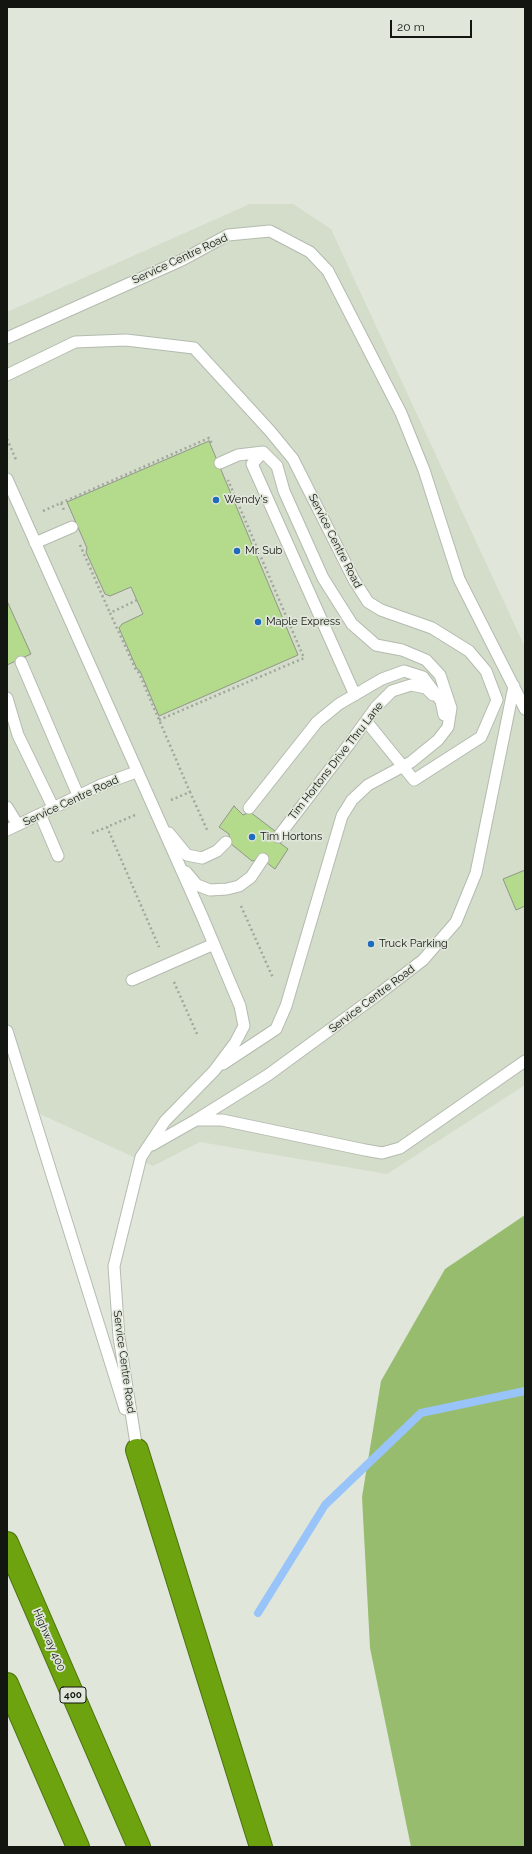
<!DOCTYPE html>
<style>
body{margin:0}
#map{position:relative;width:532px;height:1854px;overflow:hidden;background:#e0e7da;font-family:Raleway,sans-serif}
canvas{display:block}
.frame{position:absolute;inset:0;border:8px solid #121510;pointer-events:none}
.scale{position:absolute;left:390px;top:20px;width:82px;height:18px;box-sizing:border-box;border:2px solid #121510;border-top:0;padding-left:5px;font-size:12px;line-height:14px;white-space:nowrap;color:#121510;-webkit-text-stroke:3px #e0e7da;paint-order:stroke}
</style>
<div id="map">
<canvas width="532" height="1854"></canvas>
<div class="frame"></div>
<div class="scale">20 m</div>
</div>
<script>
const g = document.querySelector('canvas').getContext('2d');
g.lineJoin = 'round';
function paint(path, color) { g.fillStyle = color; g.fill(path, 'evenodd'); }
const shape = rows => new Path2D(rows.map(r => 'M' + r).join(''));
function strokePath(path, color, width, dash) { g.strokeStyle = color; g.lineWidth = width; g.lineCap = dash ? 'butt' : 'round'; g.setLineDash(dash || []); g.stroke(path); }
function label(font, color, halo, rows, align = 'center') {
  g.font = font + ' Raleway,sans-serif'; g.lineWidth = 3.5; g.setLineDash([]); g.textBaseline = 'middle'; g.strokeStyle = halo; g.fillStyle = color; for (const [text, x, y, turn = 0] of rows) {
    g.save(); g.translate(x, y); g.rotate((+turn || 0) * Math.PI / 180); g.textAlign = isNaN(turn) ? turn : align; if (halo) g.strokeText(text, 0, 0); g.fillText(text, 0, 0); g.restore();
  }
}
paint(shape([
 [250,204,293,204,331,229,525,647,525,1085,387,1174,200,1142,153,1166,40,1114,7,1029,7,312]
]), '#d3ddca');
paint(shape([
 [525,1215,525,1847,411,1847,370,1648,362,1497,381,1381,445,1269]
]), '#97bc6e');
strokePath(shape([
 [258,1613,325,1505,421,1413,525,1391]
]), '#98c4f9', 8);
const building = shape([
 [209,441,298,655,159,716,140,671,137,669,119,628,122,624,143,614,131,587,110,596,105,594,86,552,87,548,67,502,209,441],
 [7,601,31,654,7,665,7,601],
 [234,806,243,815,250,812,275,831,276,840,288,849,275,869,262,859,252,861,230,843,229,834,219,827,234,806],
 [525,870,525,906,516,910,503,879,525,870]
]);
paint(building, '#b4da8b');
strokePath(building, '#91978c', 1);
const lane = shape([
 [7,338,182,260,228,235,270,231,310,252,328,271,401,413,424,470,459,579,525,709],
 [7,375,75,342,126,340,194,348,270,431,293,459,354,580,368,602,381,610,432,628,469,651,486,671,497,700,481,737,414,780,366,721],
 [263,452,252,464,355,695],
 [220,463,238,455,263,452,277,466,284,491,323,578,352,624,376,645,402,650,426,660,440,675,451,708,448,727,438,740,411,762,368,785,352,800,342,816,286,1006,276,1029,223,1064],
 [7,479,202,916,240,1006,244,1026,235,1043,214,1071,165,1121,141,1157,114,1266,119,1337,137,1450],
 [35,543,72,527],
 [21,662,78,795],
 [7,698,18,735,53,807],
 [7,807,18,825],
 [249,808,317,722,339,704,382,679,404,671,423,677,441,701,444,715],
 [40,814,58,856],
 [7,830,101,785,136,772],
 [169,833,187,855,202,858,217,851,226,842],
 [278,837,350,743,376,707,392,691,411,685,426,688,433,695],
 [186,872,197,885,210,890,227,889,239,886,251,877,263,859],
 [132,980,214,944],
 [7,1031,125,1409],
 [196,1120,222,1120,365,1150,382,1153,400,1148,525,1061],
 [152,1145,196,1120,268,1075,380,993,423,960,456,922,476,873,514,686]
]);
const highway = shape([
 [137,1450,261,1847],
 [7,1543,139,1847],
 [7,1684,78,1847]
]);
strokePath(lane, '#b4bbaf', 13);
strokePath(highway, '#4d710f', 24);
strokePath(shape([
 [7,439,17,462],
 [61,503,209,438,212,444],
 [43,511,61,503,64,510],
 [80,545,110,613],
 [137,600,110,613,136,670,139,673,190,792],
 [159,720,304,658,228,480],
 [171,800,190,792,208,832],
 [135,815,107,827,159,947],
 [92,833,107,827],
 [241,906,273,978],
 [174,982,197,1034]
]), '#a1a79c', 2.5, [2, 3]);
strokePath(lane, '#fff', 11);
strokePath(highway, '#6da30f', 22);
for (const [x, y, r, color] of [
 [216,500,4,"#206bbb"],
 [237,551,4,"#206bbb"],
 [258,622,4,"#206bbb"],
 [252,837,4,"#206bbb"],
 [371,944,4,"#206bbb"]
]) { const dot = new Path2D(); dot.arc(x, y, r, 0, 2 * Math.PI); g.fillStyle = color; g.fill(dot); strokePath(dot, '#e0e7da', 1.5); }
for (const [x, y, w] of [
 [73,1695,26]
]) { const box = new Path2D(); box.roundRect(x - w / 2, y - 8, w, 16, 3); g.fillStyle = '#e0e7da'; g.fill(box); strokePath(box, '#121510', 1); }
label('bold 10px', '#121510', null, [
 ["400",73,1695]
]);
label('11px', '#121510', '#e0e7da', [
 ["Service Centre Road",180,259,-25],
 ["Service Centre Road",335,541,63],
 ["Tim Hortons Drive Thru Lane",336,761,-52],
 ["Service Centre Road",71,801,-25],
 ["Service Centre Road",372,999,-37],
 ["Service Centre Road",124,1362,82],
 ["Highway 400",49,1640,67]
]);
label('11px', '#121510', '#e0e7da', [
 ["Wendy's",224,500],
 ["Mr. Sub",245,551],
 ["Maple Express",266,622],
 ["Tim Hortons",260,837],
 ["Truck Parking",379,944]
], 'left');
</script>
